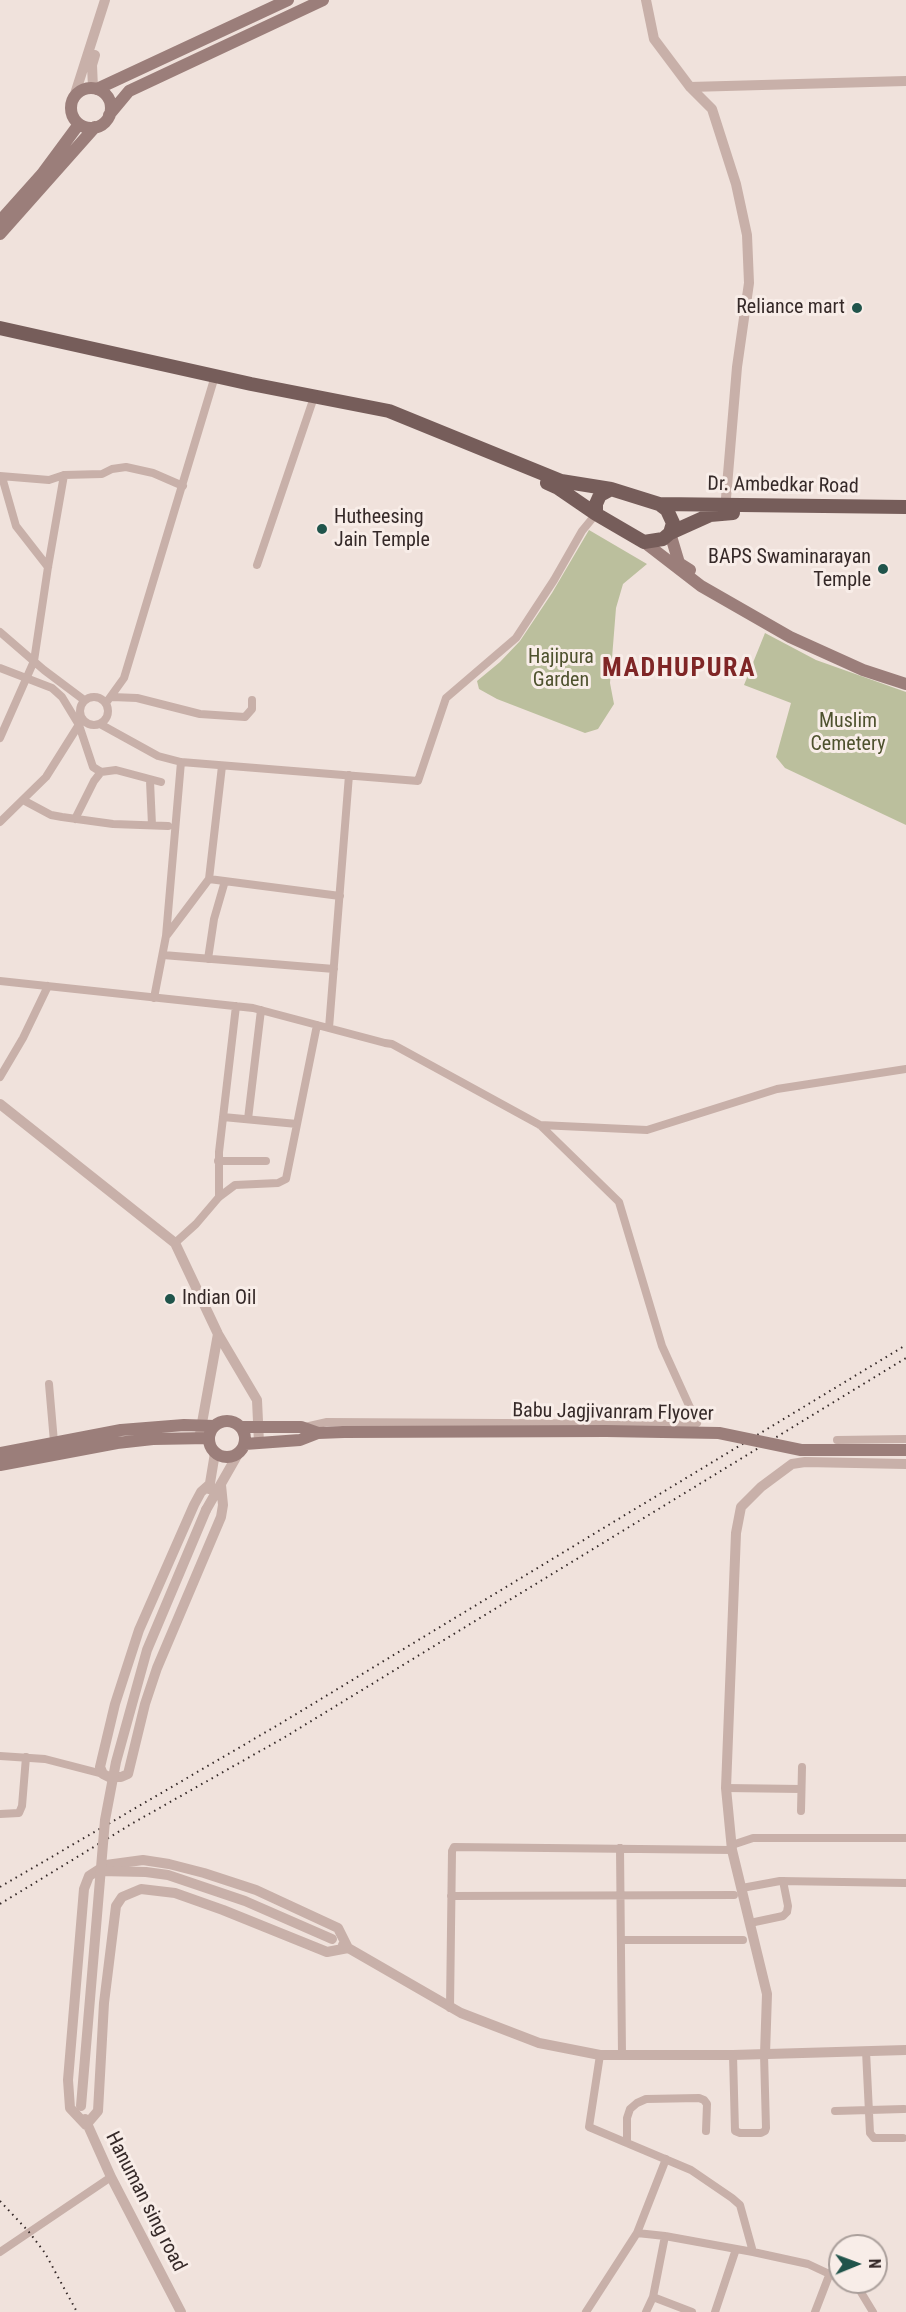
<!DOCTYPE html>
<style>
body{margin:0}
#map{position:relative;width:906px;height:2312px;overflow:hidden;background:#f0e2dc;font-family:"Roboto Condensed",sans-serif}
canvas{display:block}
.north{position:absolute;left:828px;top:2234px;width:60px;height:60px;box-sizing:border-box;background:#f8ede8;border:2px solid #aa9f9b;border-radius:50%;rotate:89deg;font-size:16px;font-weight:700;line-height:24px;text-align:center;color:#352928}
.north::after{content:'';display:block;margin:auto;width:21px;height:27px;background:#20544b;clip-path:polygon(50% 0,100% 100%,50% 72%,0 100%)}
</style>
<div id="map">
<canvas width="906" height="2312"></canvas>
<div class="north">N</div>
</div>
<script>
const g = document.querySelector('canvas').getContext('2d');
g.lineJoin = 'round';
function paint(path, color) { g.fillStyle = color; g.fill(path, 'evenodd'); }
const shape = rows => new Path2D(rows.map(r => 'M' + r).join(''));
function strokePath(path, color, width, dash) { g.strokeStyle = color; g.lineWidth = width; g.lineCap = dash ? 'butt' : 'round'; g.setLineDash(dash || []); g.stroke(path); }
function label(font, color, halo, rows, align = 'center') {
  g.font = font + ' "Roboto Condensed",sans-serif'; g.lineWidth = 6; g.setLineDash([]); g.textBaseline = 'middle'; g.strokeStyle = halo; g.fillStyle = color; for (const [text, x, y, turn = 0] of rows) {
    g.save(); g.translate(x, y); g.rotate((+turn || 0) * Math.PI / 180); g.textAlign = isNaN(turn) ? turn : align; if (halo) g.strokeText(text, 0, 0); g.fillText(text, 0, 0); g.restore();
  }
}
paint(shape([
 [589,530,647,564,623,584,616,608,610,683,614,704,598,729,585,733,497,699,479,689,477,681,500,662,520,641,552,593],
 [765,633,816,660,906,692,906,825,785,768,776,757,791,703,744,685]
]), '#bbbf9d');
strokePath(shape([
 [0,476,49,480,64,475,102,474,112,469,126,467,153,473,183,486],
 [2,477,16,526,48,567],
 [257,565,312,403],
 [0,632,44,670,84,700],
 [0,668,52,688,62,697,79,725,93,767,101,772],
 '80 711a14 14 0 1 1 28 0a14 14 0 1 1-28 0Z',
 [112,697,137,698,200,714,245,717,252,709,252,700],
 [106,703,124,678,215,376],
 [100,724,158,756,181,762,418,781,446,698,516,638,554,580,582,531,596,514],
 [0,738,34,661,48,567,64,475],
 [150,781,152,825],
 [23,800,51,815,62,817,113,824,168,826],
 [75,819,94,781,101,772,116,770,161,782],
 [0,822,46,777,80,723],
 [209,879,340,896],
 [167,935,209,879,222,766],
 [163,955,334,969],
 [208,959,214,919,225,881],
 [0,981,253,1008,385,1043,392,1044,540,1125,619,1202,662,1346,697,1423,677,1424,327,1422,305,1427],
 [154,998,166,936,181,762],
 [329,1028,349,775],
 [0,1077,23,1038,48,986],
 [223,1117,297,1124],
 [248,1119,261,1010],
 [540,1125,647,1130,777,1089,906,1069],
 [218,1161,266,1161],
 [219,1197,219,1152,236,1006],
 [175,1243,196,1224,219,1197,235,1185,278,1183,286,1179,317,1025],
 [49,1384,54,1442],
 [837,1440,906,1439],
 [0,1756,45,1759,103,1774],
 [726,1788,801,1789],
 [801,1811,802,1767],
 [0,1814,19,1813,22,1806,26,1757],
 [732,1845,753,1838,906,1838],
 [620,1848,622,2055],
 [742,1888,780,1881,906,1883],
 [451,1896,734,1895],
 [750,1923,783,1916,787,1912,788,1906,783,1881],
 [621,1940,743,1940],
 [450,2008,452,1851,454,1847,732,1850],
 [866,2051,870,2133,874,2138,903,2138],
 [600,2055,589,2127,691,2170,732,2198,740,2205,753,2252,808,2264,840,2279],
 [733,2055,735,2131,740,2133,761,2133,765,2131,766,2128,764,2054],
 [835,2111,904,2109],
 [627,2143,627,2118,630,2109,637,2103,646,2099,699,2098,704,2100,707,2104,706,2131],
 [637,2233,666,2159],
 [665,2236,653,2297,692,2312],
 [0,2252,111,2177],
 [846,2282,859,2289,873,2312],
 [586,2312,637,2233,665,2236,753,2252],
 [646,2312,653,2297],
 [715,2312,736,2249],
 [815,2312,830,2273]
]), '#c8b0a9', 8);
strokePath(shape([
 [646,0,654,39,690,87,712,109,736,184,747,235,749,283,737,367,725,510],
 [690,87,906,81],
 [93,88,92,65,95,55],
 [74,97,105,0],
 [0,1104,175,1243,218,1334,257,1400,259,1443],
 [200,1434,218,1334],
 [210,1484,201,1492,194,1505,139,1630,115,1704,100,1767,103,1774,109,1777,121,1777,128,1774,145,1704,157,1668,221,1517,223,1505,221,1485],
 [209,1489,215,1453],
 [206,1510,238,1454],
 [143,1860,169,1864,204,1873,256,1890,338,1928,348,1948,327,1952,223,1910,175,1893,141,1889,122,1897,116,1906,104,2003,98,2111,86,2125,70,2108,68,2080,84,1889,89,1876,106,1865,143,1860],
 [343,1945,461,2013,539,2043,600,2055,733,2055,906,2050],
 [765,2054,767,1994,732,1850,726,1788,736,1533,741,1507,761,1487,792,1464,805,1462,906,1464],
 [85,2119,111,2177,181,2312]
]), '#c8b0a9', 10);
strokePath(shape([
 '71 108a20 20 0 1 1 40 0a20 20 0 1 1-40 0Z',
 [97,89,288,0],
 [109,115,129,91,323,0],
 [0,221,42,174,79,124],
 [0,234,95,127],
 [670,533,679,563,690,570],
 [644,542,701,586,790,637,863,670,906,684],
 '209 1439a18 18 0 1 1 36 0a18 18 0 1 1-36 0Z',
 [241,1427,301,1427,318,1433,344,1432],
 [245,1444,300,1440,318,1433],
 [0,1453,121,1430,184,1425,214,1426],
 [0,1465,117,1443,153,1439,209,1438]
]), '#9b7e7a', 12);
strokePath(shape([
 [0,328,251,384,389,411,561,481,611,489],
 [547,483,558,488,596,514],
 [611,489,659,504,667,510,673,523,670,533,663,539,644,542,596,514,596,504,600,495,611,489],
 [659,504,906,507],
 [670,533,710,515,733,513]
]), '#765d5a', 14);
strokePath(shape([
 [0,1887,278,1725,906,1345],
 [0,1904,133,1823,285,1737,906,1358],
 [0,2201,29,2232,45,2253,77,2312]
]), '#352928', 2, [1.5, 4.5]);
strokePath(shape([
 [100,1871,146,1872,168,1875,245,1901,332,1939],
 [81,2106,105,1820,116,1762,147,1650,206,1510]
]), '#c8b0a9', 10);
strokePath(shape([
 [344,1432,606,1431,719,1433,801,1450,906,1450]
]), '#9b7e7a', 12);
for (const [x, y, r, color] of [
 [857,308,6,"#20544b"],
 [322,529,6,"#20544b"],
 [883,569,6,"#20544b"],
 [170,1299,6,"#20544b"]
]) { const dot = new Path2D(); dot.arc(x, y, r, 0, 2 * Math.PI); g.fillStyle = color; g.fill(dot); strokePath(dot, '#f8ede8', 2); }
label('20px', '#352928', '#f8ede8', [
 ["Reliance mart",845,308],
 ["Hutheesing",334,518,"left"],
 ["Jain Temple",334,541,"left"],
 ["BAPS Swaminarayan",871,558],
 ["Temple",871,581],
 ["Indian Oil",182,1299,"left"]
], 'right');
label('20px', '#352928', '#f8ede8', [
 ["Dr. Ambedkar Road",783,486,1],
 ["Babu Jagjivanram Flyover",613,1413,1],
 ["Hanuman sing road",145,2202,63]
]);
label('20px', '#4e522e', '#f8ede8', [
 ["Hajipura",561,658],
 ["Garden",561,681],
 ["Muslim",848,722],
 ["Cemetery",848,745]
]);
g.letterSpacing = '1.5px';
label('bold 26px', '#7f2626', '#f8ede8', [
 ["MADHUPURA",679,669]
]);
g.letterSpacing = '0px';
</script>
